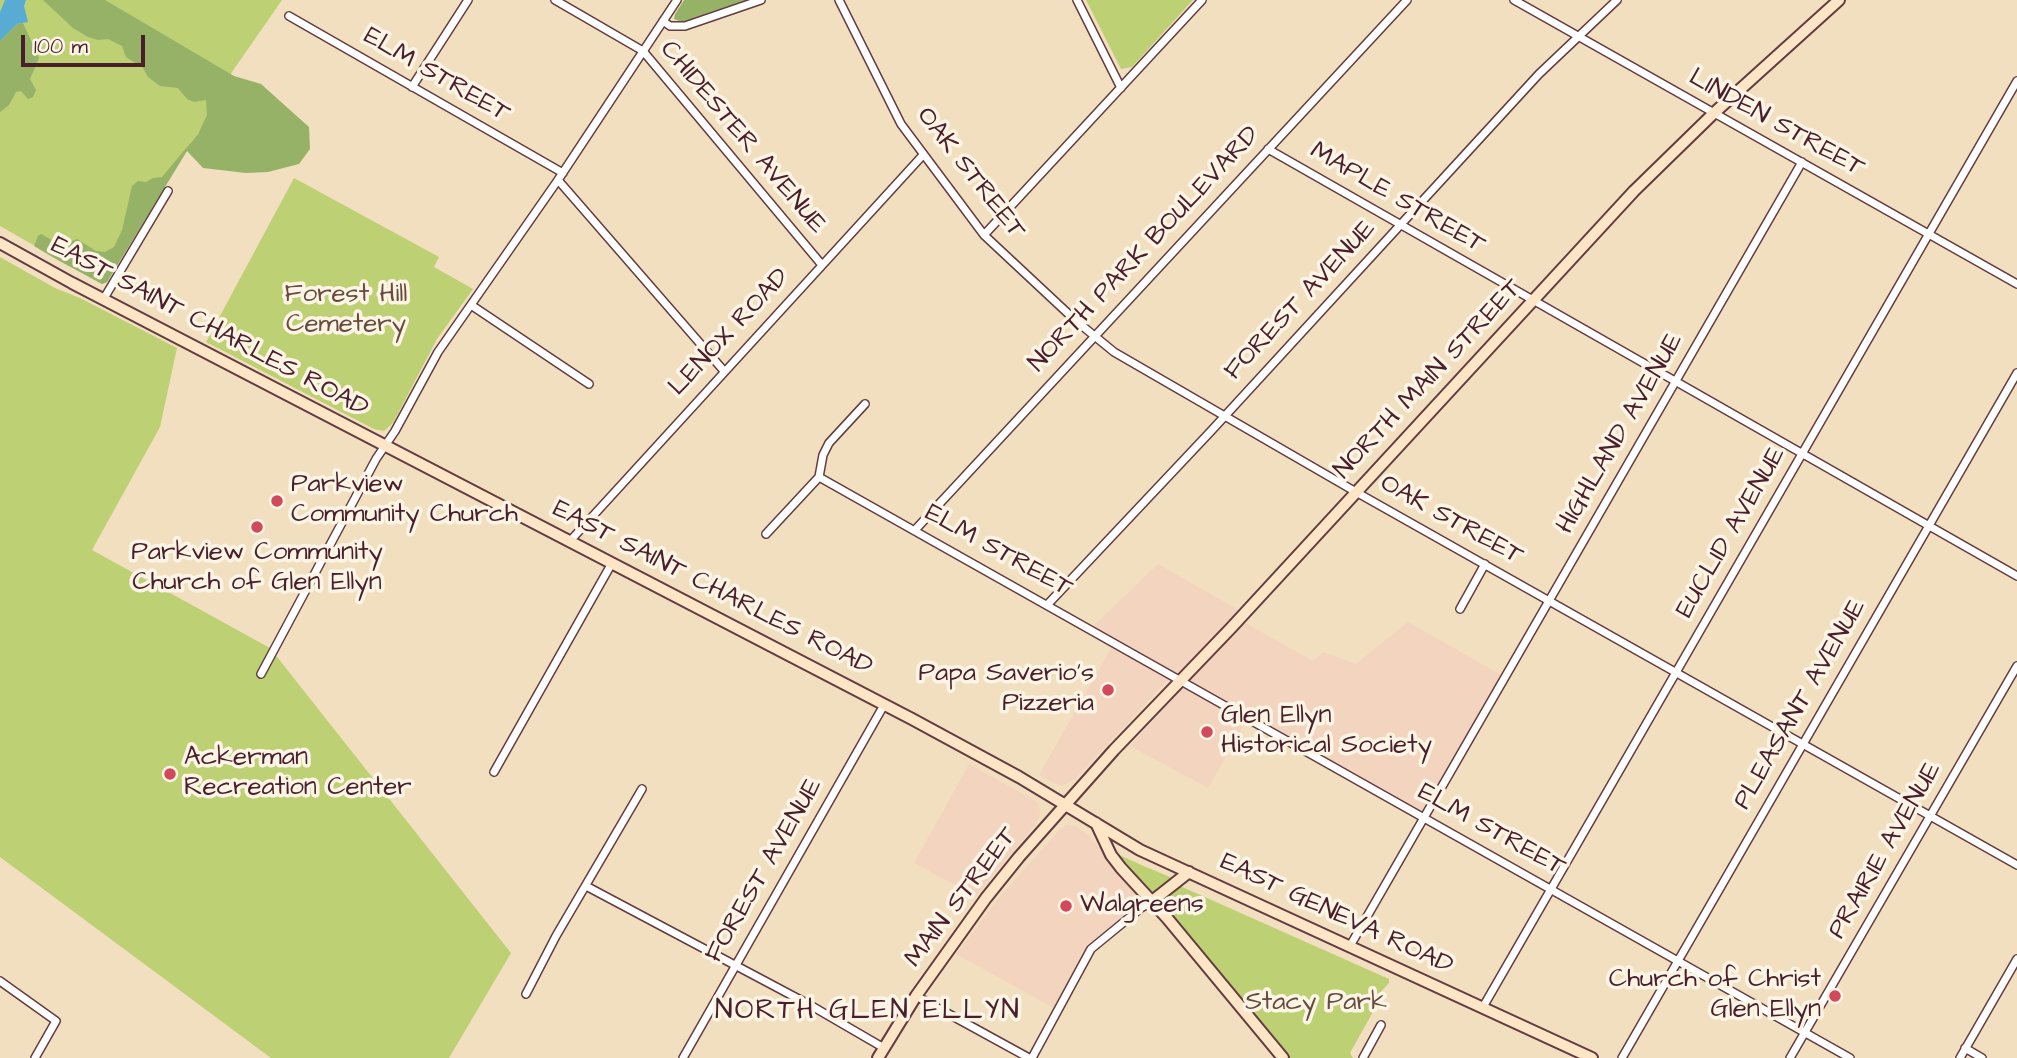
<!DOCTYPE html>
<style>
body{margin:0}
#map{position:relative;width:2017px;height:1058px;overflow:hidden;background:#f2dfc0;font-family:"Architects Daughter",sans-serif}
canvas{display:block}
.scale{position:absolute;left:21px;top:35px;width:124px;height:32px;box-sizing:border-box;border:4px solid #4a1f2b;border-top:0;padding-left:9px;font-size:21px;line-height:24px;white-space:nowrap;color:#4a1f2b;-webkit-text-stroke:5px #fcf5e5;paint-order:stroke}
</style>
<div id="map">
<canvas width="2017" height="1058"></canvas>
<div class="scale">100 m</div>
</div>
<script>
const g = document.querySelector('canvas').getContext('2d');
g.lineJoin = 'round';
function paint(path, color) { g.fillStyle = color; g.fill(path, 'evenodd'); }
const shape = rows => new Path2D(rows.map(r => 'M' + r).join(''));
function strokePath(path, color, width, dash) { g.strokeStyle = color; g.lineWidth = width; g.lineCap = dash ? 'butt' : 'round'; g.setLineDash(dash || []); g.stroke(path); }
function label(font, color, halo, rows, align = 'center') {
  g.font = font + ' "Architects Daughter",sans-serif'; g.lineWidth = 7; g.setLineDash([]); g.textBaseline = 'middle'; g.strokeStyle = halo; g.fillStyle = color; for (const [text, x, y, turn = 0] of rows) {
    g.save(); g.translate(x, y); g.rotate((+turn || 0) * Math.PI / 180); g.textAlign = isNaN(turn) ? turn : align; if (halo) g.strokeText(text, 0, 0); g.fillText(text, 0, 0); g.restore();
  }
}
paint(shape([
 [1158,564,1242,612,1180,671,1165,683,1076,778,1062,786,1056,784,1039,775,1114,643,1090,629],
 [1242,621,1313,661,1323,652,1356,664,1408,622,1503,676,1423,813,1188,680],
 [1186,684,1247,720,1208,788,1130,746],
 [969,764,1034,800,1039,805,1040,815,1035,825,976,896,914,863],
 [1067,825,1076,826,1088,835,1148,903,1092,947,1056,1009,956,954,999,898,1060,829]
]), '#f3d4bf');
paint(shape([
 [0,0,282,0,232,72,198,134,191,142,107,282,102,284,0,226],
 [1086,0,1193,0,1132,67,1121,69],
 [294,178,439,257,434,267,473,289,437,339,393,423,384,431,374,429,206,342],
 [0,257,55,288,80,298,177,348,160,427,92,550,270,648,511,953,449,1058,271,1058,0,857],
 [1117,854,1146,867,1175,879,1153,897],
 [1180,886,1389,979,1389,983,1379,994,1374,1010,1350,1053,1353,1058,1290,1058,1168,909,1172,893]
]), '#bdd074');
paint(shape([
 [43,0,105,0,234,76,261,84,309,127,310,149,299,164,268,172,246,173,203,168,187,151,107,282,102,284,54,258,34,246,38,236,41,234,57,243,64,244,77,239,96,251,105,252,114,247,122,230,132,186,138,181,146,182,153,178,162,177,198,134,207,115,206,100,194,102,187,99,178,88,160,86,148,77,143,68,126,57,122,46,108,39,98,40,88,37,73,28],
 [684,0,747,0,682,22,674,19,675,14],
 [23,23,39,58,30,79,36,90,33,97,28,99,21,91,16,92,9,105,0,112,0,41,17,24]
]), '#96b266');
paint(shape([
 [5,0,26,0,24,6,28,22,17,24,0,41,0,12]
]), '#58acd4');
const street = shape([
 [555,0,643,51,822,265],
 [839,0,901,124,984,235,1075,320,1114,352,1356,492,2017,865],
 [1077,0,1121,88],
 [1514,0,2017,284],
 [289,16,563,173],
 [663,21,670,26,685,26,761,0],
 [412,87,468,0],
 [1268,149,2017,576],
 [558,180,724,371],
 [984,235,1202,0],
 [103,300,168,191],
 [471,305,589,384],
 [819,477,1850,1058],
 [819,477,823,455,829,443,865,404],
 [915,530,1407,0],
 [766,534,819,477],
 [570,541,923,155],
 [1048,604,1212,430,1539,74,1617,0],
 [1460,609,1485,564],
 [261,674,376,459,395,431,438,352,558,180,677,0],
 [494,772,612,563],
 [586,886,810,1005,884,1048],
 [1350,946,1802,162],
 [0,981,56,1021,35,1058],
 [526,994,556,936,642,789],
 [916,996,1029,1058],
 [1483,1007,2017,81],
 [1965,1048,1982,1058],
 [683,1058,884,705],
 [1032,1058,1091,949,1141,908,1151,902],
 [1363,1058,1381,1025],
 [1622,1058,2017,373],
 [1790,1058,2017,666],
 [1960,1058,2017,959]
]);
const secondary = shape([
 [0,243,72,283,912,719,1019,777,1140,850,1592,1058],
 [1096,823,1111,855,1121,868,1167,918,1283,1058],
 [1151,902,1189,872],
 [878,1058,916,996,986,898,1019,857,1114,750,1231,628,1634,191,1714,113,1839,0]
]);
strokePath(street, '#633c41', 10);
strokePath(secondary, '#633c41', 14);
strokePath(street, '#fff', 7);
strokePath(secondary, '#fde5c5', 10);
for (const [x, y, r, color] of [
 [277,501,7,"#d1495b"],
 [257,527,7,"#d1495b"],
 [1108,690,7,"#d1495b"],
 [1207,732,7,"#d1495b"],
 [170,774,7,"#d1495b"],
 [1066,906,7,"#d1495b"],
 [1835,996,7,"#d1495b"]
]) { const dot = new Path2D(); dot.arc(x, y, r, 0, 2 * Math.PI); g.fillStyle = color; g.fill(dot); strokePath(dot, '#fcf5e5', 2.5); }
label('26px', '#4a1f2b', '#fcf5e5', [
 ["ELM STREET",436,76,30],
 ["LINDEN STREET",1776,124,29],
 ["CHIDESTER AVENUE",742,138,50],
 ["OAK STREET",970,174,52],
 ["MAPLE STREET",1397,199,30],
 ["NORTH PARK BOULEVARD",1145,250,-47],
 ["FOREST AVENUE",1301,301,-47],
 ["EAST SAINT CHARLES ROAD",209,328,28],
 ["LENOX ROAD",730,333,-47],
 ["NORTH MAIN STREET",1429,380,-47],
 ["HIGHLAND AVENUE",1621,434,-60],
 ["OAK STREET",1451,521,29],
 ["EUCLID AVENUE",1732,533,-60],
 ["ELM STREET",998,552,29],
 ["EAST SAINT CHARLES ROAD",712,589,27],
 ["PLEASANT AVENUE",1801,705,-60],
 ["ELM STREET",1491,831,29],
 ["PRAIRIE AVENUE",1886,851,-60],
 ["FOREST AVENUE",765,871,-60],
 ["MAIN STREET",962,898,-53],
 ["EAST GENEVA ROAD",1336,915,25]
]);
label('26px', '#674b3d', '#fcf5e5', [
 ["Forest Hill",346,296],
 ["Cemetery",346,326],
 ["Stacy Park",1316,1004]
]);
label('26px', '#4a1f2b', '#fcf5e5', [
 ["Parkview",291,486],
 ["Community Church",291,516],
 ["Parkview Community",257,554,"center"],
 ["Church of Glen Ellyn",257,584,"center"],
 ["Papa Saverio's",1094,675,"right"],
 ["Pizzeria",1094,705,"right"],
 ["Glen Ellyn",1221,717],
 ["Historical Society",1221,747],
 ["Ackerman",184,759],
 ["Recreation Center",184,789],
 ["Walgreens",1080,906],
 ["Church of Christ",1821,981,"right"],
 ["Glen Ellyn",1821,1011,"right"]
], 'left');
g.letterSpacing = '2px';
label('28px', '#4a1f2b', '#fcf5e5', [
 ["NORTH GLEN ELLYN",868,1012]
]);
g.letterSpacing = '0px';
</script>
